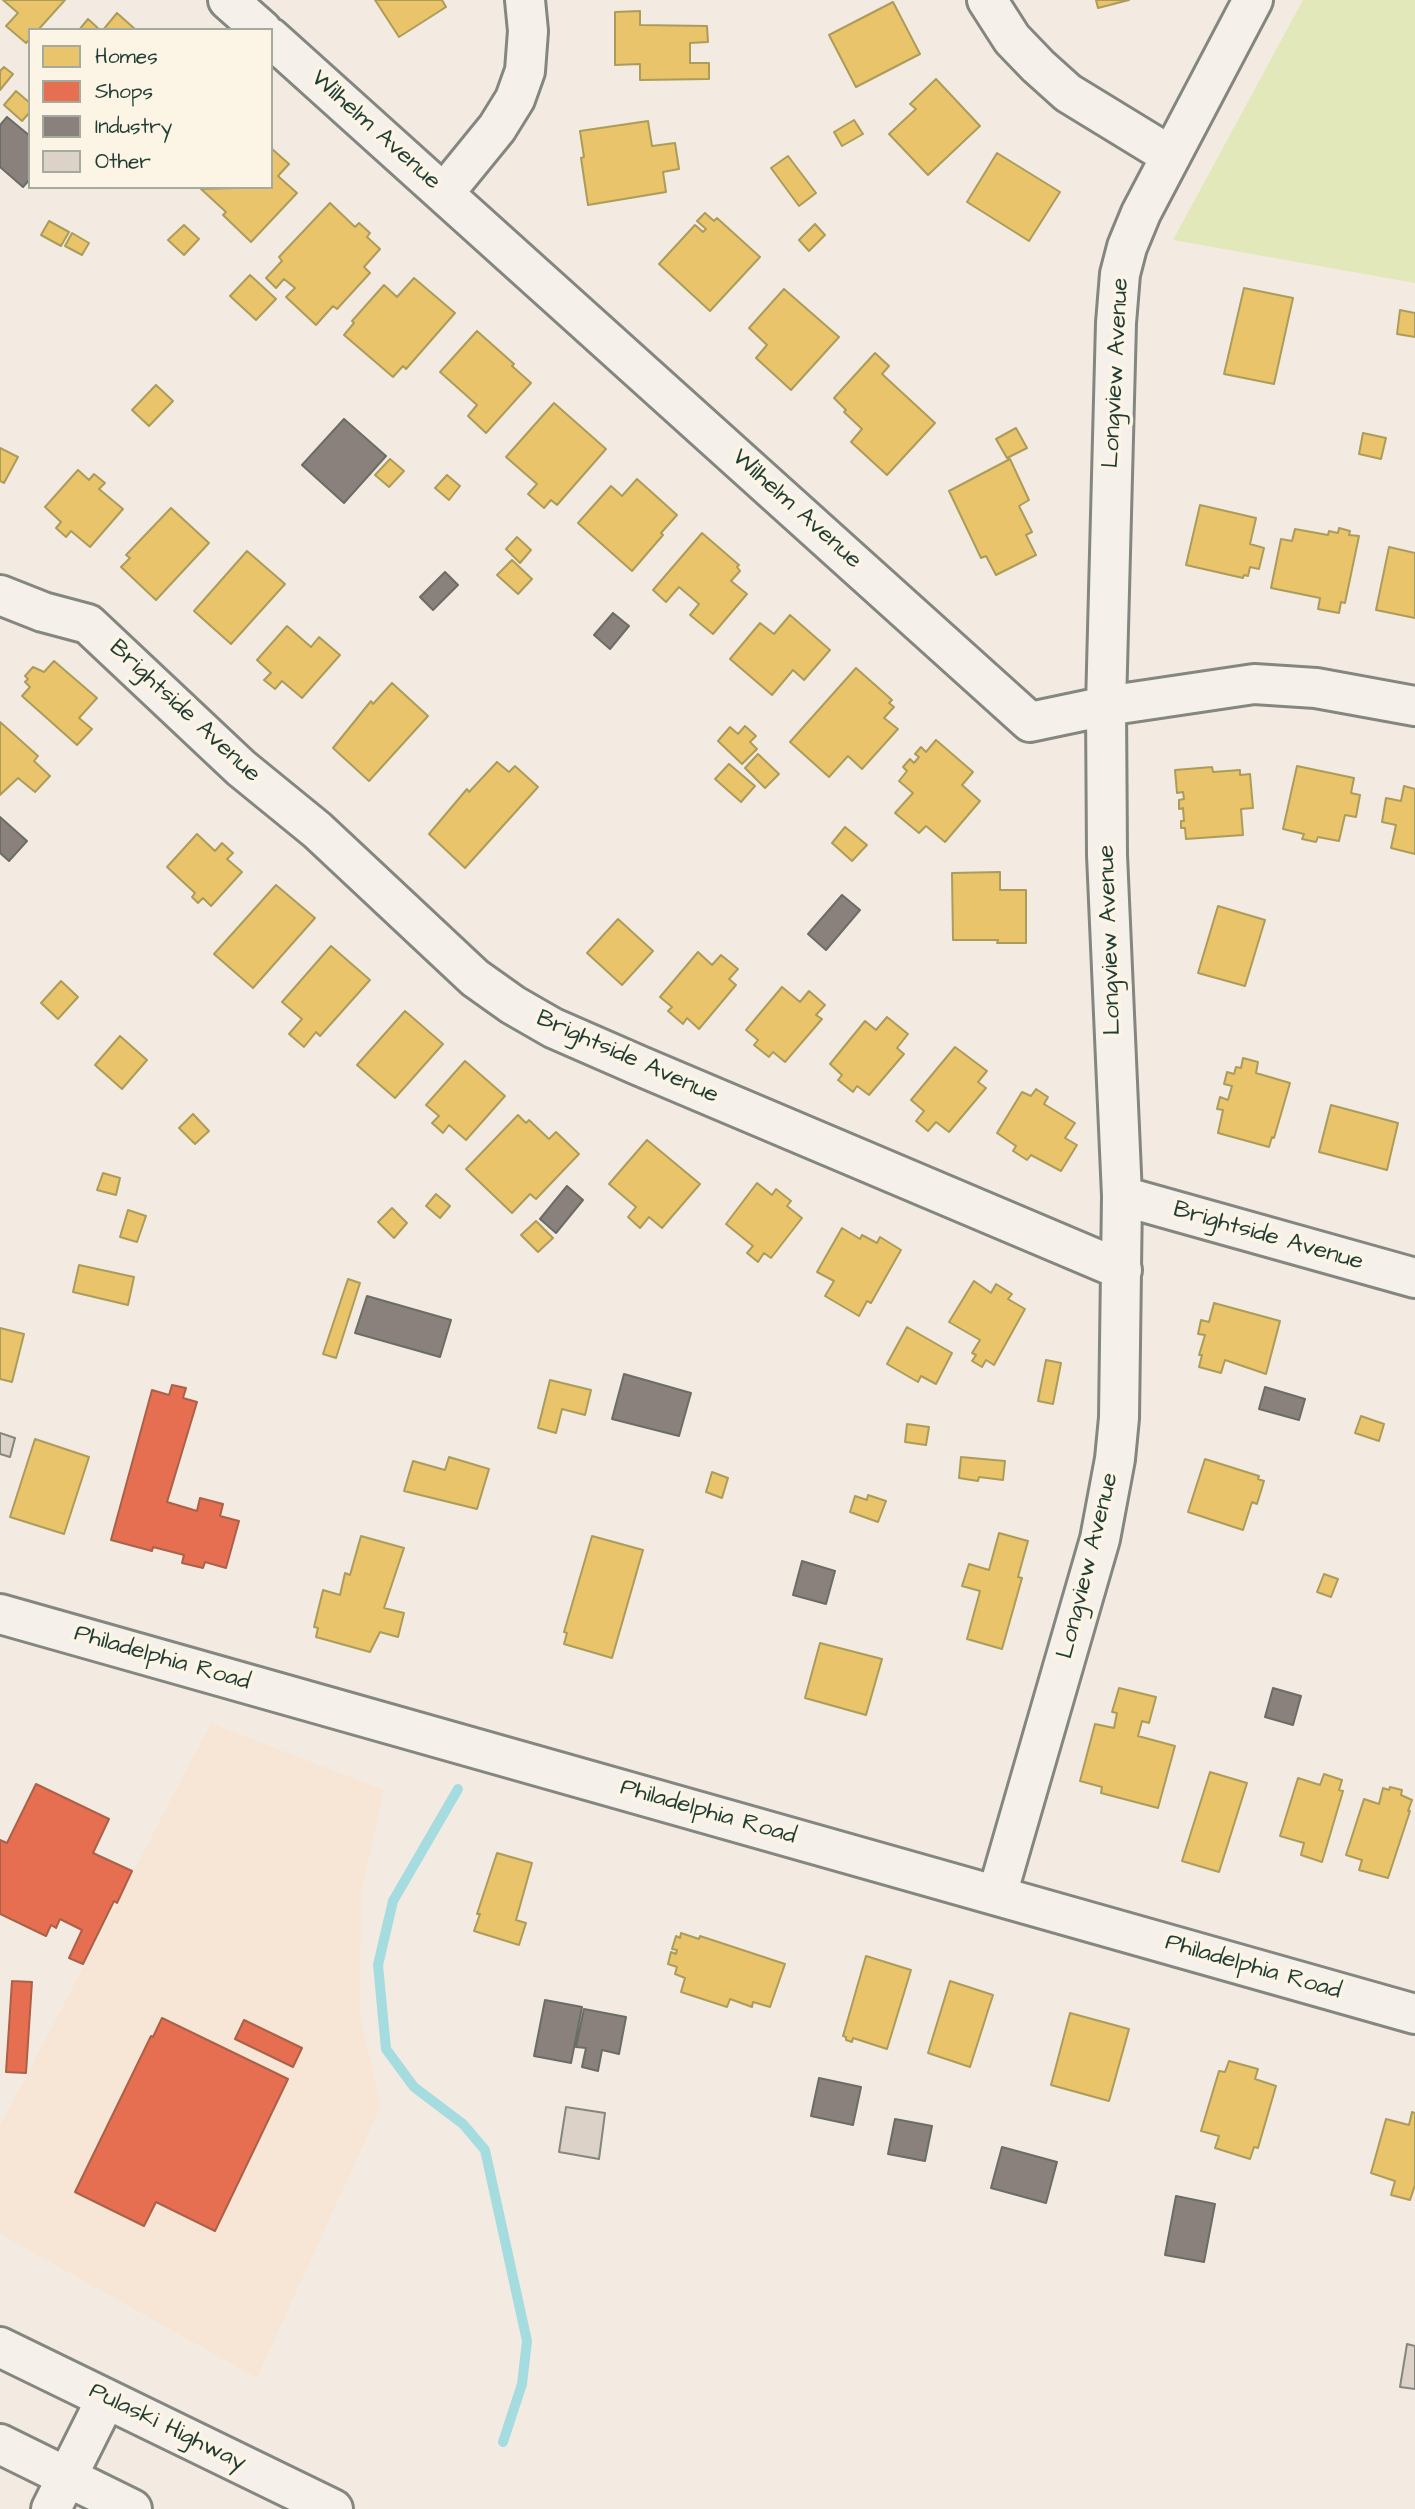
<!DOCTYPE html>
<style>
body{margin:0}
#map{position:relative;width:1415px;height:2509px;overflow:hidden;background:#f3ebe1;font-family:"Architects Daughter",sans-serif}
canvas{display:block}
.legend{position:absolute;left:28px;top:28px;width:245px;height:161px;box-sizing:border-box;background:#fcf5e5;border:2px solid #a4ab9e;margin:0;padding:9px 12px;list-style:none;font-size:21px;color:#1f3d34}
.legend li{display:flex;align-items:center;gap:14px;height:35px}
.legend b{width:35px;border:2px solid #a4ab9e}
</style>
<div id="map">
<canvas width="1415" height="2509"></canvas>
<ul class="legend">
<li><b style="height:19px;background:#e9c46a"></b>Homes</li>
<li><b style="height:19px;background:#e76f51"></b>Shops</li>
<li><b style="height:19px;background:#8a817c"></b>Industry</li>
<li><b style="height:19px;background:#dcd2c7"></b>Other</li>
</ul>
</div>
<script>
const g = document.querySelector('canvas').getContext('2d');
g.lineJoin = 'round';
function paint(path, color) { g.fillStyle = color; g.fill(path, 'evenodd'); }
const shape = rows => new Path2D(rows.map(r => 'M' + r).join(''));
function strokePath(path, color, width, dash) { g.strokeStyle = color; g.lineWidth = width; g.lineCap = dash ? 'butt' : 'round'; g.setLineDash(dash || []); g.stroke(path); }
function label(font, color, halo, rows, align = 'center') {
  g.font = font + ' "Architects Daughter",sans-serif'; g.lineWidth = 7; g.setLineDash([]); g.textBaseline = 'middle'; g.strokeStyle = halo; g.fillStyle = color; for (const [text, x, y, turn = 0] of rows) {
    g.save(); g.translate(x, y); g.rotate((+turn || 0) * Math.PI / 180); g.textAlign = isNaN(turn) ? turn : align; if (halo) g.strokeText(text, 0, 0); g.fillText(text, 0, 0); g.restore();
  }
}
paint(shape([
 [211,1723,384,1790,361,1894,360,2016,381,2106,257,2378,0,2234,0,2126]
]), '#f7e6d5');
paint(shape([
 [1303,0,1415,0,1415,283,1173,240]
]), '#e2e8b9');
const homes = shape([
 [3,0,65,0,38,30,30,30,30,39,26,43,6,26,18,13,3,0],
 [375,0,442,0,446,7,399,37,375,0],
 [1096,0,1129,0,1098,8,1096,0],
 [893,2,920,54,856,87,829,35,893,2],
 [640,11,640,25,707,26,708,42,690,43,690,63,709,63,709,79,640,80,640,64,615,65,615,12,640,11],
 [117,13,136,30,103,30,117,13],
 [88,19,100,30,79,30,88,19],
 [4,67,13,74,0,90,0,71,4,67],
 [936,79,980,126,928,175,889,134,916,109,910,104,936,79],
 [16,91,30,103,30,112,22,121,4,105,16,91],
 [854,120,863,134,842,146,834,132,854,120],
 [648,121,652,146,675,143,679,169,663,172,666,192,588,205,581,158,584,157,580,131,648,121],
 [271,148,289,164,278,176,297,193,251,242,223,215,226,212,201,189,271,187,271,148],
 [997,153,1060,192,1029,241,967,202,997,153],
 [788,156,816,193,799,206,771,168,788,156],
 [330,203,355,227,359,223,370,233,367,237,380,249,364,267,370,273,337,309,333,306,316,325,286,297,295,288,284,279,276,288,266,278,282,261,279,257,330,203],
 [705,213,714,221,717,218,760,257,710,311,659,264,695,225,703,232,706,229,697,221,705,213],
 [49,221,69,232,61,246,41,235,49,221],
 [815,224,825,235,809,251,799,240,815,224],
 [184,225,199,239,184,255,168,240,184,225],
 [72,233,89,243,82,255,65,246,72,233],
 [250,275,276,299,256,320,230,296,250,275],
 [414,278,455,313,406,369,403,366,393,377,344,335,354,323,352,321,384,285,397,297,414,278],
 [1244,288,1293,298,1274,384,1224,374,1244,288],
 [784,289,839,337,791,390,756,358,767,345,749,328,784,289],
 [1400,310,1415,313,1415,337,1397,334,1400,310],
 [477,331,514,364,512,366,531,383,486,433,468,416,477,405,440,372,477,331],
 [875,353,889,366,882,374,935,423,887,475,851,442,862,429,844,412,846,410,834,398,875,353],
 [156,385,173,401,149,426,132,410,156,385],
 [554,403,606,449,557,505,551,500,544,508,528,494,537,484,506,457,554,403],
 [1016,428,1027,448,1007,458,996,439,1016,428],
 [1363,433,1386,438,1381,459,1359,454,1363,433],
 [0,448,18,457,4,483,0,481,0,448],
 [390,459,404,471,389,487,375,475,390,459],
 [1010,459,1029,500,1019,506,1032,532,1026,535,1036,555,996,575,986,556,981,558,949,491,1010,459],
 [78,470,89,480,94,474,105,483,99,489,123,509,90,547,71,531,66,537,56,528,61,522,45,507,78,470],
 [447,475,460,486,449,500,435,488,447,475],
 [637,479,677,515,661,533,663,535,632,571,578,523,611,486,622,496,637,479],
 [1200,505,1256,518,1250,544,1264,548,1259,569,1250,567,1248,576,1244,575,1243,578,1186,565,1200,505],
 [171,508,209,543,156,600,121,567,130,558,126,555,171,508],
 [1339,528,1350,531,1349,535,1359,536,1345,603,1341,602,1339,613,1318,609,1320,598,1271,588,1281,539,1292,541,1295,529,1328,535,1329,531,1338,533,1339,528],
 [702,533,739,565,737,567,740,571,731,581,747,594,713,634,690,615,699,604,679,587,666,602,653,590,702,533],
 [517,537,531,550,520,563,506,549,517,537],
 [1389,547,1415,553,1415,618,1376,610,1389,547],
 [247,551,285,584,231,644,194,611,247,551],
 [512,560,532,579,518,594,497,575,512,560],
 [790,615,830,650,804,680,793,670,772,695,730,659,760,623,774,634,790,615],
 [287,626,311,647,319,637,340,655,302,698,282,681,275,689,264,680,271,673,257,660,287,626],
 [54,661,97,698,79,718,92,729,77,745,22,696,30,687,25,682,28,679,25,676,33,667,44,672,54,661],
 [856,668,892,700,889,703,894,707,884,718,898,729,862,769,848,756,829,777,790,742,856,668],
 [392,683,428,716,369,781,333,748,371,701,373,704,392,683],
 [0,722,38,756,34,761,50,776,35,792,18,778,0,795,0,722],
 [745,726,756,736,750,742,757,749,742,764,718,741,730,727,738,734,745,726],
 [936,740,973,772,962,785,980,801,945,842,926,826,919,833,895,813,913,793,899,781,907,771,903,767,910,759,914,763,919,757,915,754,921,747,926,752,936,740],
 [758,754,779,774,765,788,745,768,758,754],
 [497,762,509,772,515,766,538,787,465,868,429,834,467,789,469,792,497,762],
 [729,764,755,786,741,802,715,779,729,764],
 [1297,766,1354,778,1351,793,1360,795,1356,817,1345,815,1339,841,1318,837,1316,842,1302,839,1304,834,1283,829,1297,766],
 [1212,767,1213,772,1240,770,1240,775,1250,774,1253,808,1241,809,1243,835,1186,839,1185,828,1181,828,1181,821,1184,821,1183,808,1179,809,1179,800,1184,799,1183,792,1177,793,1175,770,1212,767],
 [1404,786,1415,789,1415,854,1391,848,1396,825,1382,822,1386,798,1401,801,1404,786],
 [845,827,867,845,852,861,832,843,845,827],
 [197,834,215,851,222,843,233,853,227,859,242,872,211,906,203,898,198,903,192,897,195,893,167,867,197,834],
 [1000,872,1000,890,1026,890,1026,943,997,943,998,940,953,940,952,873,1000,872],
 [276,885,315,918,253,988,214,954,276,885],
 [1218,906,1265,920,1245,986,1198,973,1218,906],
 [618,919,653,951,622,985,587,953,618,919],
 [331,946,370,980,320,1036,316,1032,304,1047,289,1034,302,1019,282,1002,331,946],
 [698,952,712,965,721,955,738,969,729,979,736,985,699,1029,687,1018,683,1024,668,1011,672,1007,660,997,698,952],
 [61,981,78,997,58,1019,41,1003,61,981],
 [782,987,800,1002,809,991,825,1005,816,1015,822,1019,785,1062,773,1052,769,1057,754,1045,758,1040,746,1030,782,987],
 [405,1011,443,1044,395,1098,357,1065,405,1011],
 [887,1017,908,1034,897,1048,904,1054,869,1095,857,1086,853,1092,838,1080,842,1075,830,1064,865,1021,876,1030,887,1017],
 [120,1036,147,1060,122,1089,95,1065,120,1036],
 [955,1047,987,1071,978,1082,986,1088,949,1132,936,1122,928,1131,916,1121,924,1111,911,1100,955,1047],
 [1243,1058,1258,1062,1256,1073,1290,1083,1274,1138,1272,1137,1269,1147,1218,1133,1223,1110,1217,1109,1220,1097,1228,1100,1232,1086,1224,1084,1227,1072,1234,1074,1236,1067,1241,1068,1243,1058],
 [465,1061,505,1096,466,1140,449,1125,443,1133,432,1123,439,1116,426,1105,465,1061],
 [1036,1089,1048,1097,1044,1104,1075,1123,1065,1138,1077,1145,1061,1171,1031,1155,1027,1160,1013,1151,1016,1146,997,1133,1022,1092,1031,1096,1036,1089],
 [1331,1105,1398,1123,1387,1170,1319,1152,1331,1105],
 [193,1114,209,1131,195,1144,179,1128,193,1114],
 [518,1115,526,1123,529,1120,549,1139,556,1132,579,1154,536,1199,530,1194,512,1213,466,1169,518,1115],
 [647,1140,700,1184,662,1228,649,1217,640,1228,628,1217,636,1207,609,1184,647,1140],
 [103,1173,120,1178,116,1195,97,1190,103,1173],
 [757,1183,772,1195,776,1189,791,1201,787,1206,802,1218,771,1258,764,1253,758,1262,747,1253,753,1246,726,1224,757,1183],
 [436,1194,450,1206,440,1218,426,1206,436,1194],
 [392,1208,407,1223,394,1238,378,1222,392,1208],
 [128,1210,146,1216,137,1242,120,1237,128,1210],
 [536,1221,553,1238,538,1252,521,1235,536,1221],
 [842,1228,860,1239,862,1235,877,1243,880,1237,901,1250,871,1303,867,1301,859,1316,825,1296,834,1281,817,1272,842,1228],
 [79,1265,134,1277,128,1305,73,1292,79,1265],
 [348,1279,360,1283,336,1358,323,1354,348,1279],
 [974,1281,991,1293,996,1284,1012,1294,1008,1299,1025,1309,994,1365,986,1360,982,1367,972,1361,976,1355,972,1353,980,1340,949,1322,974,1281],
 [1214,1303,1280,1321,1266,1374,1225,1360,1221,1373,1199,1367,1202,1355,1199,1355,1205,1335,1198,1334,1201,1320,1209,1322,1214,1303],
 [907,1327,952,1353,936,1384,921,1376,918,1382,887,1364,907,1327],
 [0,1328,24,1334,12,1382,0,1379,0,1328],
 [1046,1360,1061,1363,1053,1404,1038,1401,1046,1360],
 [550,1380,591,1390,585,1415,562,1409,556,1433,538,1428,550,1380],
 [1361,1416,1384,1424,1379,1441,1355,1433,1361,1416],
 [907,1424,929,1427,926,1445,905,1442,907,1424],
 [35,1439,89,1457,64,1534,10,1517,35,1439],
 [449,1457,489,1469,477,1509,404,1491,413,1461,445,1470,449,1457],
 [961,1457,1005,1461,1003,1480,979,1477,978,1481,959,1478,961,1457],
 [1205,1459,1259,1476,1258,1479,1264,1481,1257,1504,1252,1502,1243,1530,1188,1512,1205,1459],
 [712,1472,728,1478,722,1498,706,1492,712,1472],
 [868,1495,886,1501,878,1522,850,1512,855,1496,867,1500,868,1495],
 [999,1533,1028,1541,1018,1577,1022,1578,1002,1649,967,1639,980,1591,962,1586,969,1564,989,1570,999,1533],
 [361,1536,404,1548,384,1608,404,1613,398,1637,380,1632,370,1652,316,1637,318,1628,314,1627,323,1590,340,1595,345,1573,350,1575,361,1536],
 [592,1536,643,1550,612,1658,564,1644,567,1633,564,1632,592,1536],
 [1324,1574,1338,1579,1331,1597,1317,1592,1324,1574],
 [820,1643,882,1659,866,1715,805,1698,820,1643],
 [1119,1688,1156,1697,1149,1723,1142,1721,1138,1736,1175,1746,1158,1808,1101,1793,1102,1787,1080,1781,1095,1724,1114,1728,1117,1713,1112,1712,1119,1688],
 [1210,1772,1247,1783,1219,1872,1182,1861,1210,1772],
 [1324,1774,1342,1780,1339,1790,1343,1791,1322,1862,1301,1855,1304,1843,1280,1836,1298,1778,1320,1785,1324,1774],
 [1390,1787,1402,1790,1401,1795,1412,1800,1408,1811,1410,1811,1388,1878,1359,1870,1362,1860,1346,1855,1364,1799,1379,1804,1383,1788,1389,1790,1390,1787],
 [497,1853,532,1863,516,1920,526,1923,519,1945,474,1931,480,1914,477,1914,497,1853],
 [681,1933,699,1939,700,1936,785,1964,770,2007,753,2002,752,2007,730,1999,727,2007,681,1992,685,1978,675,1974,677,1967,668,1964,671,1952,676,1954,677,1950,672,1949,676,1936,680,1938,681,1933],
 [866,1956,911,1970,887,2049,853,2038,852,2042,846,2040,846,2037,843,2036,866,1956],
 [950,1981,993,1995,970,2067,928,2053,950,1981],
 [1070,2013,1129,2029,1109,2101,1051,2085,1070,2013],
 [1229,2061,1258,2069,1255,2079,1276,2086,1258,2148,1254,2147,1250,2159,1215,2148,1219,2136,1201,2131,1219,2071,1225,2072,1229,2061],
 [1412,2112,1415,2113,1415,2185,1410,2200,1391,2195,1395,2181,1371,2173,1386,2119,1409,2125,1412,2112]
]);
paint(homes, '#e9c46a');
strokePath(homes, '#ac9c5a', 2);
const shops = shape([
 [172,1385,186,1388,183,1398,197,1402,167,1502,197,1511,200,1498,223,1504,220,1516,239,1521,226,1568,205,1562,203,1568,182,1563,184,1555,153,1547,152,1551,111,1540,152,1390,169,1395,172,1385],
 [36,1784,109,1819,93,1853,132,1871,117,1903,114,1901,83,1964,69,1958,82,1930,60,1919,56,1928,51,1925,46,1936,0,1914,0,1840,7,1843,36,1784],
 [12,1981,32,1982,26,2073,6,2072,12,1981],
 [162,2018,288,2079,215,2231,156,2202,144,2226,75,2192,151,2036,153,2037,162,2018],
 [244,2020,302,2048,293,2067,235,2039,244,2020]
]);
paint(shops, '#e76f51');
strokePath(shops, '#ab6048', 2);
const industry = shape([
 [7,117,30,136,30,179,23,187,0,167,0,125,7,117],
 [344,419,386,456,344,503,302,465,344,419],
 [445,572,458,585,433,610,420,597,445,572],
 [613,613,629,626,610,649,594,635,613,613],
 [0,817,27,841,9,861,0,853,0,817],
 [842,895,860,910,826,950,808,934,842,895],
 [567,1186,583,1200,556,1233,540,1219,567,1186],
 [367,1296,451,1320,440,1357,355,1333,367,1296],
 [624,1374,691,1393,679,1436,612,1419,624,1374],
 [1265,1387,1305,1399,1299,1420,1259,1409,1265,1387],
 [802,1561,835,1571,826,1604,793,1595,802,1561],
 [1273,1688,1301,1696,1293,1725,1265,1717,1273,1688],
 [545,2000,582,2007,571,2063,534,2056,545,2000],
 [584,2009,626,2017,619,2054,602,2050,598,2071,582,2067,586,2048,576,2047,584,2009],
 [819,2078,861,2087,853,2125,811,2116,819,2078],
 [895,2119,932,2126,925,2161,888,2154,895,2119],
 [1002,2147,1057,2162,1046,2203,991,2188,1002,2147],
 [1176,2196,1215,2204,1204,2262,1165,2255,1176,2196]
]);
paint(industry, '#8a817c');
strokePath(industry, '#6a6d66', 2);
strokePath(shape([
 [458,1789,393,1901,378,1965,386,2049,414,2087,463,2124,485,2150,527,2341,522,2384,503,2442]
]), '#a5dce0', 10);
const building = shape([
 [0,1433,15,1438,10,1457,0,1454,0,1433],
 [566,2107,605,2113,599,2159,559,2152,566,2107],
 [1407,2344,1415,2346,1415,2389,1400,2387,1407,2344]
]);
paint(building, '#dcd2c7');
strokePath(building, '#848680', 2);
const minor = shape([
 [228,0,262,30],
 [987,0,1012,39,1038,66,1068,93,1171,156],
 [271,38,1030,722,1106,706,1254,684,1316,688,1415,706],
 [444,193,497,128,515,99,525,71,528,31,525,0],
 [0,595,43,612,88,624,241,768,317,830,475,978,513,1005,553,1028,640,1066,1122,1270],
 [1122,1196,1415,1278],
 [997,1895,1100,1539,1115,1459,1119,1418,1122,1196,1107,855,1106,706,1116,323,1120,274,1127,247,1141,213,1253,0],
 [51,2509,106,2399]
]);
const major = shape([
 [0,1614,1415,2014]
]);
const highway = shape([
 [0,2347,333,2509],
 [0,2444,132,2509]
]);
strokePath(minor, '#848680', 44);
strokePath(major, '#848680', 44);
strokePath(highway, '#848680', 44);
strokePath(minor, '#f5f1ea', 38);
strokePath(major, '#f5f1ea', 38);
strokePath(highway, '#f5f1ea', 38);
label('24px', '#1f3d34', '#fcf5e5', [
 ["Wilhelm Avenue",375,131,42],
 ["Longview Avenue",1117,373,-87],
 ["Wilhelm Avenue",796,510,42],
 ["Brightside Avenue",184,712,43],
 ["Longview Avenue",1111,940,-92],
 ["Brightside Avenue",627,1058,24],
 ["Brightside Avenue",1268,1237,16],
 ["Longview Avenue",1089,1566,-76],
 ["Philadelphia Road",162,1659,16],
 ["Philadelphia Road",708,1813,16],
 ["Philadelphia Road",1253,1968,16],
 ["Pulaski Highway",167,2428,26]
]);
</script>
